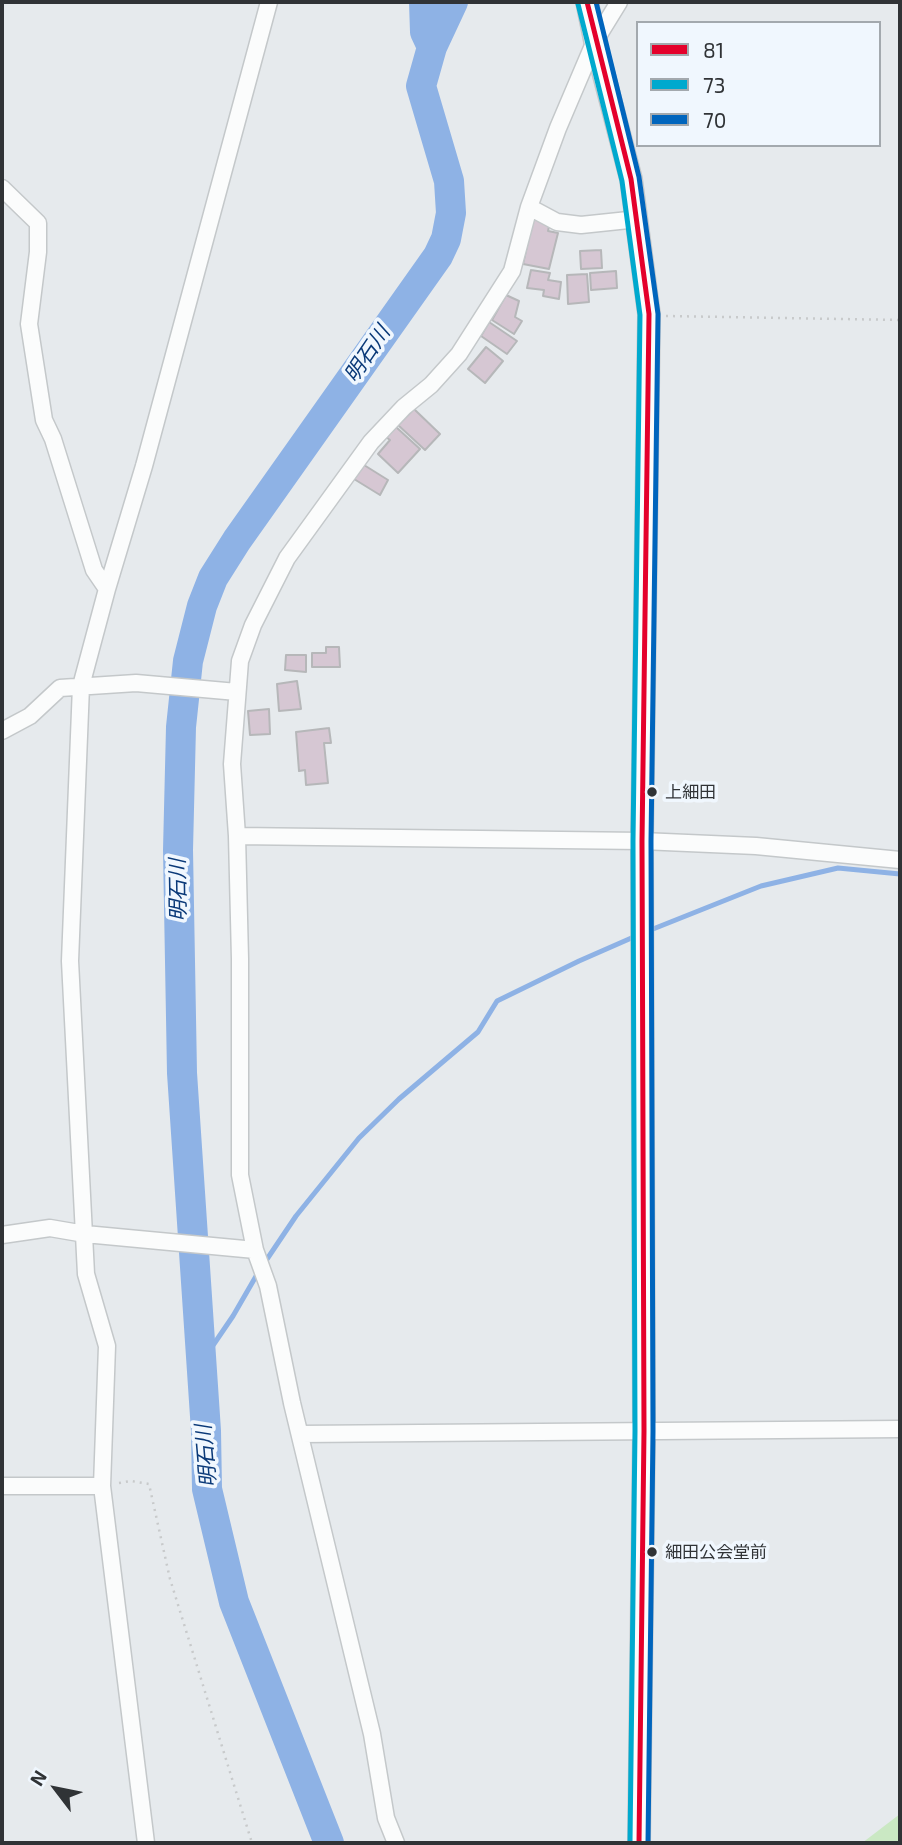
<!DOCTYPE html>
<meta charset="utf-8">
<style>
body{margin:0}
#map{position:relative;width:902px;height:1845px;overflow:hidden;background:#e6eaed;font-family:"Exo 2",sans-serif}
canvas{display:block}
.frame{position:absolute;inset:0;border:4px solid #303336;pointer-events:none}
.legend{position:absolute;left:636px;top:21px;width:245px;height:126px;box-sizing:border-box;background:#f0f7fe;border:2px solid #a3a9ae;margin:0;padding:9px 12px;list-style:none;font-size:21px;color:#303336}
.legend li{display:flex;align-items:center;gap:14px;height:35px}
.legend b{width:35px;border:2px solid #a3a9ae}
.north{position:absolute;left:21px;top:1754px;width:70px;height:70px;-webkit-text-stroke:5px #f0f7fe;paint-order:stroke;rotate:302deg;font-size:19px;font-weight:700;line-height:28px;text-align:center;color:#303336}
.north::after{content:'';display:block;margin:auto;width:24px;height:32px;background:#303336;clip-path:polygon(50% 0,100% 100%,50% 72%,0 100%)}
</style>
<div id="map">
<canvas width="902" height="1845"></canvas>
<div class="frame"></div>
<ul class="legend">
<li><b style="height:9px;background:#e4002b"></b>81</li>
<li><b style="height:9px;background:#00a9ce"></b>73</li>
<li><b style="height:9px;background:#0065bd"></b>70</li>
</ul>
<div class="north">N</div>
</div>
<script>
const g = document.querySelector('canvas').getContext('2d');
g.lineJoin = 'round';
function paint(path, color) { g.fillStyle = color; g.fill(path, 'evenodd'); }
const shape = rows => new Path2D(rows.map(r => 'M' + r).join(''));
function strokePath(path, color, width, dash) { g.strokeStyle = color; g.lineWidth = width; g.lineCap = dash ? 'butt' : 'round'; g.setLineDash(dash || []); g.stroke(path); }
function label(font, color, halo, rows, align = 'center') {
  g.font = font + ' "Exo 2","Noto Sans JP",sans-serif'; g.lineWidth = 7; g.setLineDash([]); g.textBaseline = 'middle'; g.strokeStyle = halo; g.fillStyle = color; for (const [text, x, y, turn = 0] of rows) {
    g.save(); g.translate(x, y); g.rotate((+turn || 0) * Math.PI / 180); g.textAlign = isNaN(turn) ? turn : align; if (halo) g.strokeText(text, 0, 0); g.fillText(text, 0, 0); g.restore();
  }
}
paint(shape([
 [900,1814,900,1843,862,1843]
]), '#cae8c3');
strokePath(shape([
 [648,931,761,886,838,868,900,874],
 [201,1363,233,1316,259,1271,296,1216,359,1138,399,1099,478,1032,497,1001,579,961,636,936]
]), '#8eb2e5', 5);
strokePath(shape([
 [424,2,425,32,432,47],
 [329,1843,234,1602,207,1489,206,1431,182,1073,178,850,181,727,188,661,202,606,213,578,237,540,438,256,446,239,451,213,449,181,421,86,432,47,453,2]
]), '#8eb2e5', 30);
const building = shape([
 [533,219,550,222,548,231,558,233,549,269,523,264,533,219],
 [601,250,602,268,581,269,580,251,601,250],
 [531,270,550,273,548,280,561,282,559,299,543,296,544,290,527,288,531,270],
 [616,271,617,288,591,290,590,273,616,271],
 [587,274,589,302,568,304,567,275,587,274],
 [506,295,519,301,515,317,522,321,514,334,492,320,506,295],
 [489,322,517,341,507,354,481,336,489,322],
 [486,347,503,361,485,383,468,369,486,347],
 [414,409,440,434,425,450,398,425,414,409],
 [396,427,420,449,398,473,378,454,390,440,386,437,396,427],
 [364,465,388,480,380,495,354,479,364,465],
 [326,647,339,647,340,667,312,667,312,653,326,653,326,647],
 [286,655,306,655,306,672,285,670,286,655],
 [297,681,301,709,279,711,277,684,297,681],
 [269,709,270,734,250,735,248,711,269,709],
 [329,728,331,743,324,743,328,783,306,785,305,770,299,771,296,732,329,728]
]);
paint(building, '#d6c7d3');
strokePath(building, '#b6b7b9', 2);
const minor = shape([
 [2,188,38,223,38,252,29,324,44,420,53,439,94,570,107,589],
 [529,207,557,222,581,225,638,219],
 [2,731,30,716,60,688,136,683,237,692],
 [237,836,642,841,756,846,900,860],
 [2,1235,50,1228,85,1234,255,1250],
 [301,1434,900,1429],
 [2,1486,102,1486],
 [146,1843,102,1486,107,1346,86,1274,70,961,81,686,107,589,144,466,269,2],
 [396,1843,386,1818,372,1734,292,1403,268,1286,255,1250,240,1175,240,959,237,836,232,764,240,661,253,625,287,558,371,442,404,407,431,385,459,354,512,271,529,207,558,128,595,41,619,2]
]);
const major = shape([
 [587,2,595,41,631,179,649,314,642,841,644,1431,639,1843]
]);
strokePath(minor, '#c4c8ca', 19);
strokePath(major, '#c4c8ca', 24);
strokePath(shape([
 [666,316,900,320],
 [119,1483,131,1481,149,1484,170,1579,252,1843]
]), '#c8cacb', 2.5, [2, 5]);
strokePath(minor, '#fbfcfc', 16);
strokePath(major, '#fbfcfc', 21);
strokePath(shape([
 [587,2,631,179,649,314,642,841,644,1431,639,1843]
]), '#e4002b', 5);
strokePath(shape([
 [578,4,622,181,640,315,633,841,635,1431,630,1843]
]), '#00a9ce', 5);
strokePath(shape([
 [596,2,639,177,658,314,651,841,653,1431,648,1843]
]), '#0065bd', 5);
for (const [x, y, r, color] of [
 [652,792,6,"#303336"],
 [652,1552,6,"#303336"]
]) { const dot = new Path2D(); dot.arc(x, y, r, 0, 2 * Math.PI); g.fillStyle = color; g.fill(dot); strokePath(dot, '#f0f7fe', 2.5); }
label('17px', '#303336', '#f0f7fe', [
 ["上細田",665,792],
 ["細田公会堂前",665,1552]
], 'left');
label('italic 21px', '#0a3978', '#f0f7fe', [
 ["明石川",367,354,-56],
 ["明石川",178,890,-91],
 ["明石川",206,1456,-95]
]);
</script>
